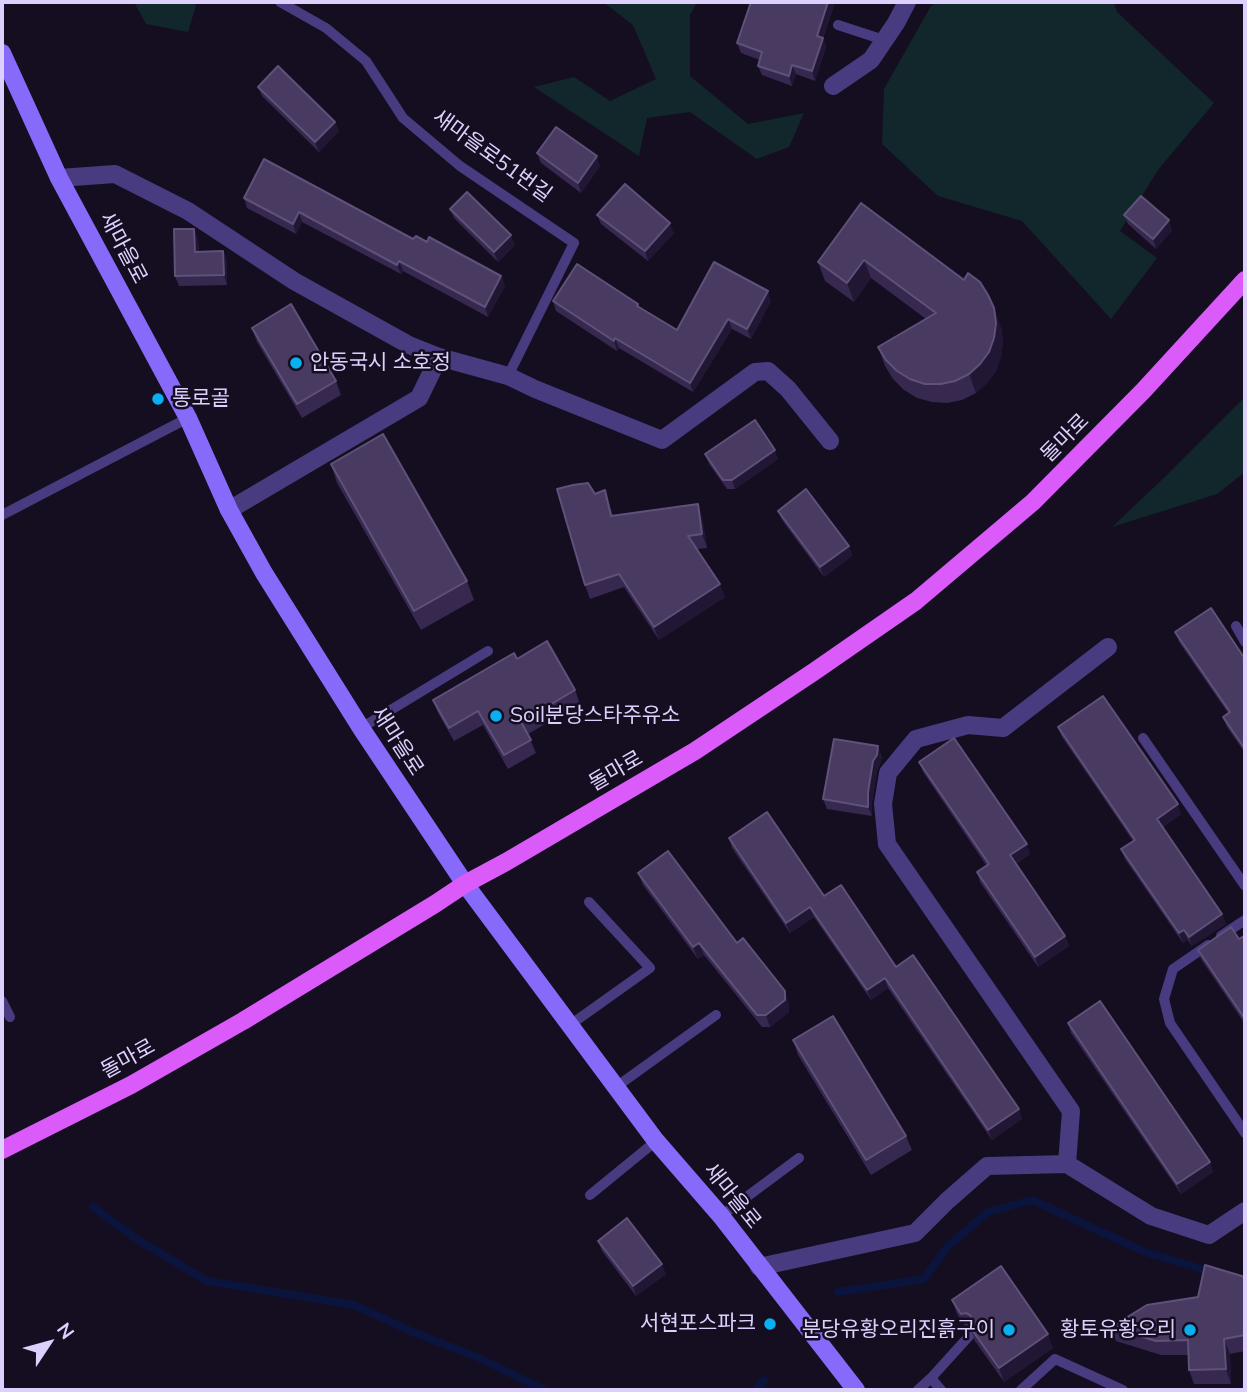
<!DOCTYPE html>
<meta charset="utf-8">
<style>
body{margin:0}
#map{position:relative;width:1247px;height:1392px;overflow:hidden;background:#150e21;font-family:Mulish,sans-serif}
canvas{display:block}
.frame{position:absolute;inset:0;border:4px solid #ddd0fd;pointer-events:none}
.north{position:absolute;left:14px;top:1308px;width:70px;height:70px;-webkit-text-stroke:5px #150e21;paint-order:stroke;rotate:54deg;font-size:19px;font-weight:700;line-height:28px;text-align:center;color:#ddd0fd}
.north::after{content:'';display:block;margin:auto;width:24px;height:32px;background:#ddd0fd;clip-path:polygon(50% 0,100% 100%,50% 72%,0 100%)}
</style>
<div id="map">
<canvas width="1247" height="1392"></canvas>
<div class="frame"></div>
<div class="north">N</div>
</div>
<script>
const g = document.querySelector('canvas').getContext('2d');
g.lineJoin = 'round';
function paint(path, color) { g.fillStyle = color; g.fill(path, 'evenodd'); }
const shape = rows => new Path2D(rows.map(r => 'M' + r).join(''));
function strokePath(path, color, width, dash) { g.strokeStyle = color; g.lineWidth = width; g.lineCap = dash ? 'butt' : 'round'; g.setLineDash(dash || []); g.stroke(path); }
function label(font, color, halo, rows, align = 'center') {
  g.font = font + ' Mulish,"Noto Sans KR",sans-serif'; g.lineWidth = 5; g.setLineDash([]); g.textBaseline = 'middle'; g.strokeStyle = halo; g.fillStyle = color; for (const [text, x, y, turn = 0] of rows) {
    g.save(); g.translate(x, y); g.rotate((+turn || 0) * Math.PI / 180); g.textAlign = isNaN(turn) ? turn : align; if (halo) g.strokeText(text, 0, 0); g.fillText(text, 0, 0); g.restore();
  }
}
paint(shape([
 [134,2,197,2,188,32,146,24],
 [603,2,697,2,690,15,690,76,748,124,804,113,789,147,757,159,690,112,647,118,639,156,534,87,574,77,610,101,656,79,633,25],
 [938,2,1114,2,1117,12,1214,103,1158,170,1120,231,1157,258,1111,319,1022,221,938,196,882,144,884,89,931,6],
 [1245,397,1245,472,1217,494,1112,527,1167,475]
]), '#11272b');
strokePath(shape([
 [93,1207,135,1238,207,1281,354,1305,415,1333,477,1357,545,1390],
 [838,1292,924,1279,947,1247,988,1212,1032,1200,1145,1252,1212,1272],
 [756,1390,764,1380]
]), '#0b143d', 8);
strokePath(shape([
 [280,2,326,28,366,61,403,118,460,166,574,243,508,376],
 [838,25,884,40],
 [2,515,188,418],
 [1236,626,1245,642],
 [361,728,488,651],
 [1143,738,1245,886],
 [1221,936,1245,920],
 [1208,945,1173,969,1164,999,1170,1023,1245,1133],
 [2,1001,10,1017],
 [570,1025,650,968,589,902],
 [616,1087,716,1015],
 [590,1195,656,1141],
 [721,1216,799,1158],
 [931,1378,970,1335],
 [918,1390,931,1378,941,1390],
 [1021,1390,1055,1359,1123,1390]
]), '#493b7f', 10);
strokePath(shape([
 [833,86,871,60,896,23,907,2],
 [59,178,115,174,188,211,294,281,409,345,439,357,508,376,535,389,662,440,755,372,768,371,788,389,830,441],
 [229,510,419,398,439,357],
 [1067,1164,1071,1111,887,844,883,804,888,773,916,739,968,725,1003,728,1108,647],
 [759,1267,915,1233,947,1201,987,1166,1067,1164,1151,1216,1209,1235,1245,1211]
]), '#493b7f', 18);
strokePath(shape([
 [2,53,59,178,188,418,229,510,264,573,361,728,465,884,656,1141,721,1216,856,1390]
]), '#876afa', 18);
strokePath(shape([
 [2,1150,131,1085,243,1021,435,904,465,884,506,862,695,751,815,671,916,601,1033,502,1143,391,1245,280]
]), '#da5bfa', 18);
paint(shape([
 [751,2,835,2,823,38,826,47,815,81,796,74,792,86,762,75,758,66,760,60,741,53,737,43],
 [258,87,335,122,339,131,319,152,262,96],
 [537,153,600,166,581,193,541,163],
 [244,198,427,242,501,276,505,286,488,317,403,271,401,274,302,222,296,234,247,208],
 [861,203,1001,327,1003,342,1001,357,996,371,987,383,976,393,962,400,947,403,932,402,917,398,904,390,893,379,885,366,878,347,926,319,871,278,854,302,825,281,818,262],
 [450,209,515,245,498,262,454,218],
 [597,215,674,233,648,261,601,224],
 [1124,215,1172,230,1156,249,1128,224],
 [198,239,199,252,223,251,227,261,227,285,179,286,175,276],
 [553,301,638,304,640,308,677,330,771,301,751,339,732,329,693,392,619,348,617,351,556,311],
 [252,328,336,381,341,395,302,418,257,342],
 [705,454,778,459,735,489,727,489,709,464],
 [331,464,467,581,474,600,421,630,337,483],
 [605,490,613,516,702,517,707,548,697,549,725,597,659,640,624,587,590,599,585,585,595,494],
 [778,511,849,546,852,556,824,577,782,520],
 [1175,632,1245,659,1245,753,1227,727,1223,717,1228,713,1179,642],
 [517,659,575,690,580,704,528,734,536,753,508,769,483,725,454,741,438,713,433,700],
 [1058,727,1181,814,1163,827,1222,914,1226,924,1192,946,1188,940,1183,943,1125,859,1121,849,1133,841,1062,737],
 [882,756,880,764,877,771,872,802,872,816,827,809,823,799],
 [919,762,1030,854,1016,864,1065,936,1069,946,1038,967,980,882,977,872,986,865,923,772],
 [729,838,824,896,896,967,1019,1109,1022,1119,992,1140,888,988,871,1000,814,917,790,933,732,848],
 [638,873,737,943,789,1004,789,1012,770,1027,762,1027,704,955,698,959,643,885],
 [1245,938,1245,1024,1201,959,1198,950],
 [1068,1023,1210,1162,1213,1172,1181,1194,1071,1033],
 [793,1040,906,1136,912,1150,871,1175,798,1055],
 [598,1241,666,1274,636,1296,602,1251],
 [1245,1277,1245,1351,1230,1354,1231,1384,1194,1384,1189,1370,1189,1355,1161,1355,1116,1341,1111,1327,1198,1297],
 [952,1300,1053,1348,1004,1382,975,1341,970,1327,966,1328,957,1314]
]), '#36284e');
paint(shape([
 [828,2,835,2,820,45,823,38,826,47,815,81,812,71,817,36],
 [792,65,796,74,792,86,789,76],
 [335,122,339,131,319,152,315,142],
 [597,156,600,166,581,193,578,183],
 [299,212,302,222,296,234,293,224],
 [1169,220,1172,230,1156,249,1153,239],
 [670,223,674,233,648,261,645,251],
 [194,229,198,239,199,261,195,252],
 [511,235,515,245,498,262,494,252],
 [223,251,227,261,227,285,224,275],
 [864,260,871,278,854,302,847,283],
 [399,261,403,271,401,274,397,265],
 [501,276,505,286,488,317,485,307],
 [768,291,771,301,751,339,747,329],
 [994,308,1001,327,1003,342,1001,357,996,371,987,383,976,393,969,374],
 [728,319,732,329,693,392,690,383],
 [615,338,619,348,617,351,614,341],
 [775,450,778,459,735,489,732,480],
 [698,504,702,517,707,548,702,534],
 [849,546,852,556,824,577,820,567],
 [720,584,725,597,659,640,654,627],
 [878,746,882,756,880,764,877,771,872,802,872,816,868,807,868,792,873,761],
 [1178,804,1181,814,1161,828,1157,819],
 [1027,844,1030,854,1014,865,1010,855],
 [810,907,814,917,790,933,786,923],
 [1222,914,1226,924,1192,946,1189,937],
 [1184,930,1188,940,1183,943,1179,933],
 [1065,936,1069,946,1038,967,1035,957],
 [699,943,704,955,698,959,693,947],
 [885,978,888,988,871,1000,867,990],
 [785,991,789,1004,789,1012,770,1027,766,1015],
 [1019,1109,1022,1119,992,1140,988,1130],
 [1210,1162,1213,1172,1181,1194,1177,1184],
 [662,1264,666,1274,636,1296,633,1286],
 [1048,1334,1053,1348,1004,1382,999,1368],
 [1224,1339,1230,1354,1231,1384,1226,1369]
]), '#211634');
const building = shape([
 [751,2,828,2,817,36,823,38,812,71,792,65,789,76,758,66,762,52,737,43,751,2],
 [278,66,335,122,315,142,258,87,278,66],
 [556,127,597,156,578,183,537,153,556,127],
 [264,159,413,239,416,236,427,242,429,237,501,276,485,307,399,261,397,265,299,212,293,224,244,198,264,159],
 [625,184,670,223,645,251,597,215,625,184],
 [467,192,511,235,494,252,450,209,467,192],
 [1141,196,1169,220,1153,239,1124,215,1141,196],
 [861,203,964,280,968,273,980,282,988,295,994,308,996,323,994,338,989,352,980,364,969,374,955,381,941,384,925,384,910,379,897,371,886,360,878,347,936,313,864,260,847,283,818,262,861,203],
 [174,229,194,229,195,252,223,251,224,275,175,276,174,229],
 [714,262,768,291,747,329,728,319,690,383,615,338,614,341,553,301,577,264,638,304,637,306,677,330,714,262],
 [291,304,336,381,297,404,252,328,291,304],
 [755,420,775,450,732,480,723,480,705,454,755,420],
 [383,434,467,581,414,611,331,464,383,434],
 [588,483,595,494,605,490,611,516,698,504,702,534,688,536,720,584,654,627,619,574,585,585,557,489,573,485,588,483],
 [806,489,849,546,820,567,778,511,806,489],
 [1211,608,1245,659,1245,749,1223,717,1230,712,1175,632,1211,608],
 [547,641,575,690,521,722,531,740,504,755,478,711,449,728,433,700,514,653,517,659,547,641],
 [1103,696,1178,804,1157,819,1222,914,1189,937,1184,930,1179,933,1121,849,1135,840,1058,727,1103,696],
 [954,738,1027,844,1010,855,1065,936,1035,957,977,872,989,864,919,762,954,738],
 [834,739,878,746,877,755,873,761,868,792,868,807,823,799,834,739],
 [767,812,824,896,841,885,896,967,913,955,1019,1109,988,1130,885,978,867,990,810,907,786,923,729,838,767,812],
 [668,851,737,943,743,938,785,991,785,1000,766,1015,757,1015,699,943,693,947,638,873,668,851],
 [1231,927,1239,939,1244,936,1245,938,1245,1019,1198,950,1231,927],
 [1100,1001,1210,1162,1177,1184,1068,1023,1100,1001],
 [833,1016,906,1136,866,1160,793,1040,833,1016],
 [627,1218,662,1264,633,1286,598,1241,627,1218],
 [1205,1265,1245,1277,1245,1335,1224,1339,1226,1369,1189,1370,1188,1340,1156,1341,1111,1327,1147,1305,1198,1297,1205,1265],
 [1001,1266,1048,1334,999,1368,970,1327,973,1322,970,1315,966,1313,961,1314,952,1300,1001,1266]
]);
paint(building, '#483a61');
strokePath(building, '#5f5179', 2);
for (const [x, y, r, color] of [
 [296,363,7,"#08b0f1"],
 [158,399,7,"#08b0f1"],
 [496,716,7,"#08b0f1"],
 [770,1324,7,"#08b0f1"],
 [1009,1330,7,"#08b0f1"],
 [1190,1330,7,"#08b0f1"]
]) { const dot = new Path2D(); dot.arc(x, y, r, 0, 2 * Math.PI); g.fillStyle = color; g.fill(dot); strokePath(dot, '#150e21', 2.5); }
label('21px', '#ddd0fd', '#150e21', [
 ["새마을로51번길",492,156,36],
 ["새마을로",123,248,62],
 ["돌마로",1065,438,-45],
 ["새마을로",397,741,57],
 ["돌마로",616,771,-30],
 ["돌마로",128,1059,-29],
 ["새마을로",732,1196,51]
]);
label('21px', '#ddd0fd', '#150e21', [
 ["안동국시 소호정",310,363],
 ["통로골",172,399],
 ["Soil분당스타주유소",510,716],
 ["서현포스파크",756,1324,"right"],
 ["분당유황오리진흙구이",995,1330,"right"],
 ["황토유황오리",1176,1330,"right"]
], 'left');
</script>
